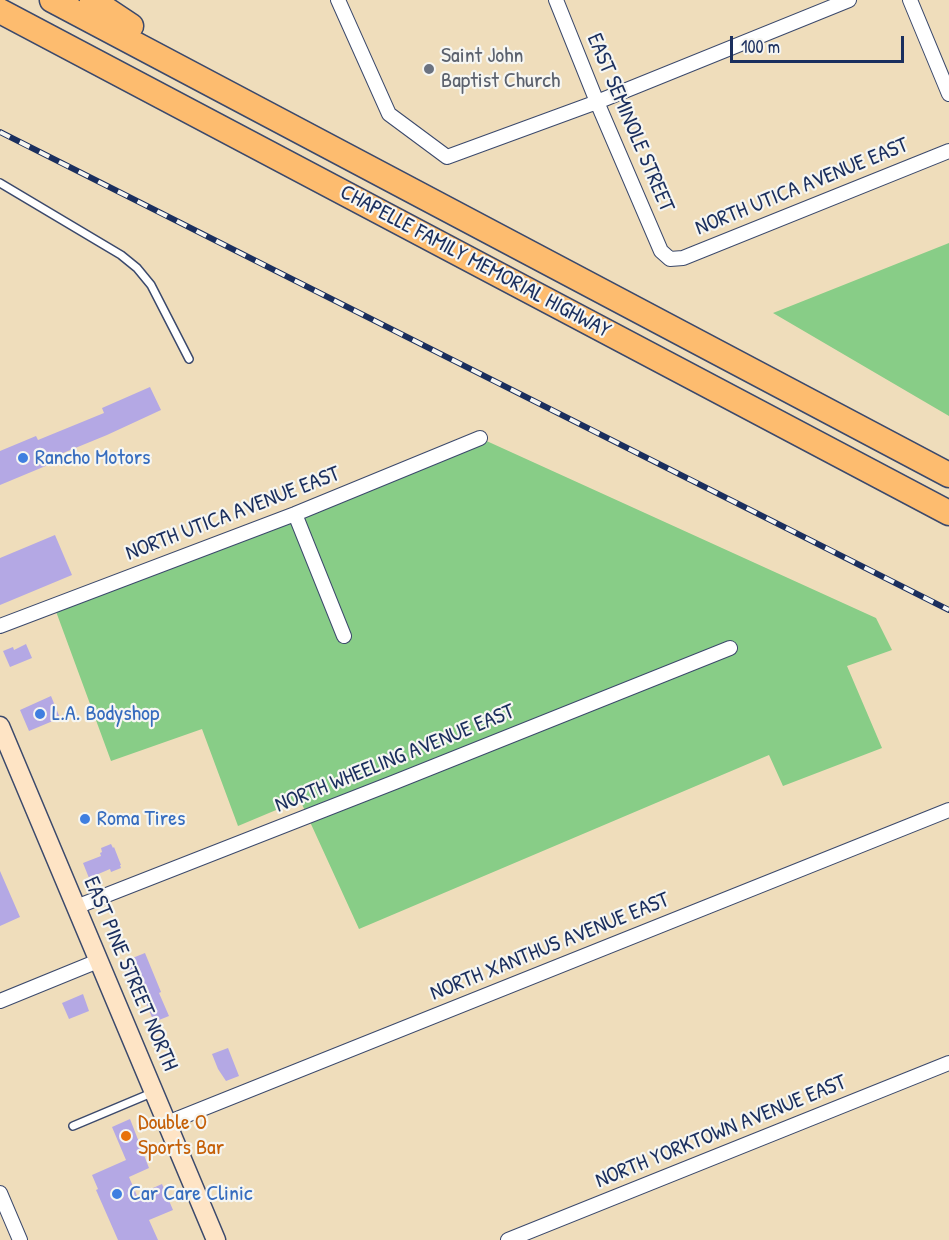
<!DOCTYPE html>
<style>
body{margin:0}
#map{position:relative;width:949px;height:1240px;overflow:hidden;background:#efddbb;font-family:"Patrick Hand",sans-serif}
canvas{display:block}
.scale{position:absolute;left:730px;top:36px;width:174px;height:27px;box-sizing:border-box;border:3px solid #1b2f5e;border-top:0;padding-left:8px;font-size:18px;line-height:21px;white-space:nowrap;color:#1b2f5e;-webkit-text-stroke:4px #f6f6f2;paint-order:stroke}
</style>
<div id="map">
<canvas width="949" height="1240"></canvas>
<div class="scale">100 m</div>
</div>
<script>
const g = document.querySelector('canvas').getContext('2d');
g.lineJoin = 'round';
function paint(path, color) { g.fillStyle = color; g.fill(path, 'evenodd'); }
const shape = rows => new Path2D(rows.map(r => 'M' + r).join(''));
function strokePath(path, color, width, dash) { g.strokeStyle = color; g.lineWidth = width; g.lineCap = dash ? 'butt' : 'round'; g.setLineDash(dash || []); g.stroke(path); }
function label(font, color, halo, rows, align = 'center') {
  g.font = font + ' "Patrick Hand",sans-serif'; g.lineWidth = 4.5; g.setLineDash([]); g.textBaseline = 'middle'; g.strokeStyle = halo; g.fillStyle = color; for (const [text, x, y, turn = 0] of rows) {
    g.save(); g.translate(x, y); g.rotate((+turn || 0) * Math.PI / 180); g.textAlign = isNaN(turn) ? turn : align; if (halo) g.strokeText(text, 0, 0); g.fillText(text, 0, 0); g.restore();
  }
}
paint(shape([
 [949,243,949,416,773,313],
 [480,438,876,618,892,650,847,666,882,748,783,786,769,755,359,929,300,800,238,826,202,729,111,761,54,606]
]), '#88cd87');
paint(shape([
 [150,387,161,410,107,435,46,460,48,465,0,485,0,451,36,436,38,440,104,413,102,408],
 [55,535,72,575,0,605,0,558],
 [26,644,32,658,10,667,3,651,13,647,14,650],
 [51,696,60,718,29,731,20,710],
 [111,844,113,848,114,847,121,865,120,865,121,868,111,872,110,869,89,878,83,863,101,856,100,853,102,852,101,848],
 [0,871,20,917,0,926],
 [145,953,161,992,159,993,169,1016,154,1022,134,975,131,977,125,961],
 [83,994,89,1011,69,1019,62,1003],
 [228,1048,239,1076,226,1081,218,1069,212,1054],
 [130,1119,149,1168,129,1177,138,1198,154,1191,153,1188,162,1184,173,1210,149,1220,158,1240,118,1240,96,1190,98,1189,92,1175,126,1160,112,1127]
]), '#b4a8e4');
const service = shape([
 [0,183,121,255,137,268,151,285,189,359],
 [73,1126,154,1092]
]);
const minor = shape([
 [338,0,389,114,447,157,597,102,849,0],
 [556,0,597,102,661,251,670,259,683,258,949,151],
 [910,0,949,94],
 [295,514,344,636],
 [0,626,295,514,480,438],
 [76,907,395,782,730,648],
 [0,1001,98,961],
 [167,1123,949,810],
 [0,1193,20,1240],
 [508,1240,949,1063]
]);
const secondary = shape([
 [0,726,216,1240]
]);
const motorway = shape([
 [52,0,949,475],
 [92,0,131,26],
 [0,11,949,513]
]);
strokePath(service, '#3b496c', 10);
strokePath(minor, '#3b496c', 16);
strokePath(secondary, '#3b496c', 21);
strokePath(motorway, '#3b496c', 27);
strokePath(service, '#fff', 7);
strokePath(minor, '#fff', 14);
strokePath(secondary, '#fee4c5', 18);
strokePath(motorway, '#fdbc6f', 24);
const rail = shape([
 [0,132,949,610]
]);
strokePath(rail, '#1b2f5e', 6);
strokePath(rail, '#f6f6f2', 4, [11]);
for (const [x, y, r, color] of [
 [429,69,6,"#6b7280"],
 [23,458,6,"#3f7fe0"],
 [40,714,6,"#3f7fe0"],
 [85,819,6,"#3f7fe0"],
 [126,1136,6,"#e8710a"],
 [117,1194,6,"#3f7fe0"]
]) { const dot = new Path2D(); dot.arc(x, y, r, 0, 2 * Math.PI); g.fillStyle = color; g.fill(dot); strokePath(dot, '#f6f6f2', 2); }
label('22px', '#5b616d', '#f6f6f2', [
 ["Saint John",441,56],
 ["Baptist Church",441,81]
], 'left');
label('22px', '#1b2f5e', '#f6f6f2', [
 ["EAST SEMINOLE STREET",630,123,67],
 ["NORTH UTICA AVENUE EAST",802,187,-22],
 ["CHAPELLE FAMILY MEMORIAL HIGHWAY",475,262,28],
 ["NORTH UTICA AVENUE EAST",233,514,-21],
 ["NORTH WHEELING AVENUE EAST",395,759,-22],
 ["NORTH XANTHUS AVENUE EAST",550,947,-22],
 ["EAST PINE STREET NORTH",130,974,67],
 ["NORTH YORKTOWN AVENUE EAST",721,1132,-22]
]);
label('22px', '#366cbe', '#f6f6f2', [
 ["Rancho Motors",35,458],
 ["L.A. Bodyshop",52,714],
 ["Roma Tires",97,819],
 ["Car Care Clinic",129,1194]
], 'left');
label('22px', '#c56008', '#f6f6f2', [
 ["Double O",138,1123],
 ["Sports Bar",138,1148]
], 'left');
</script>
